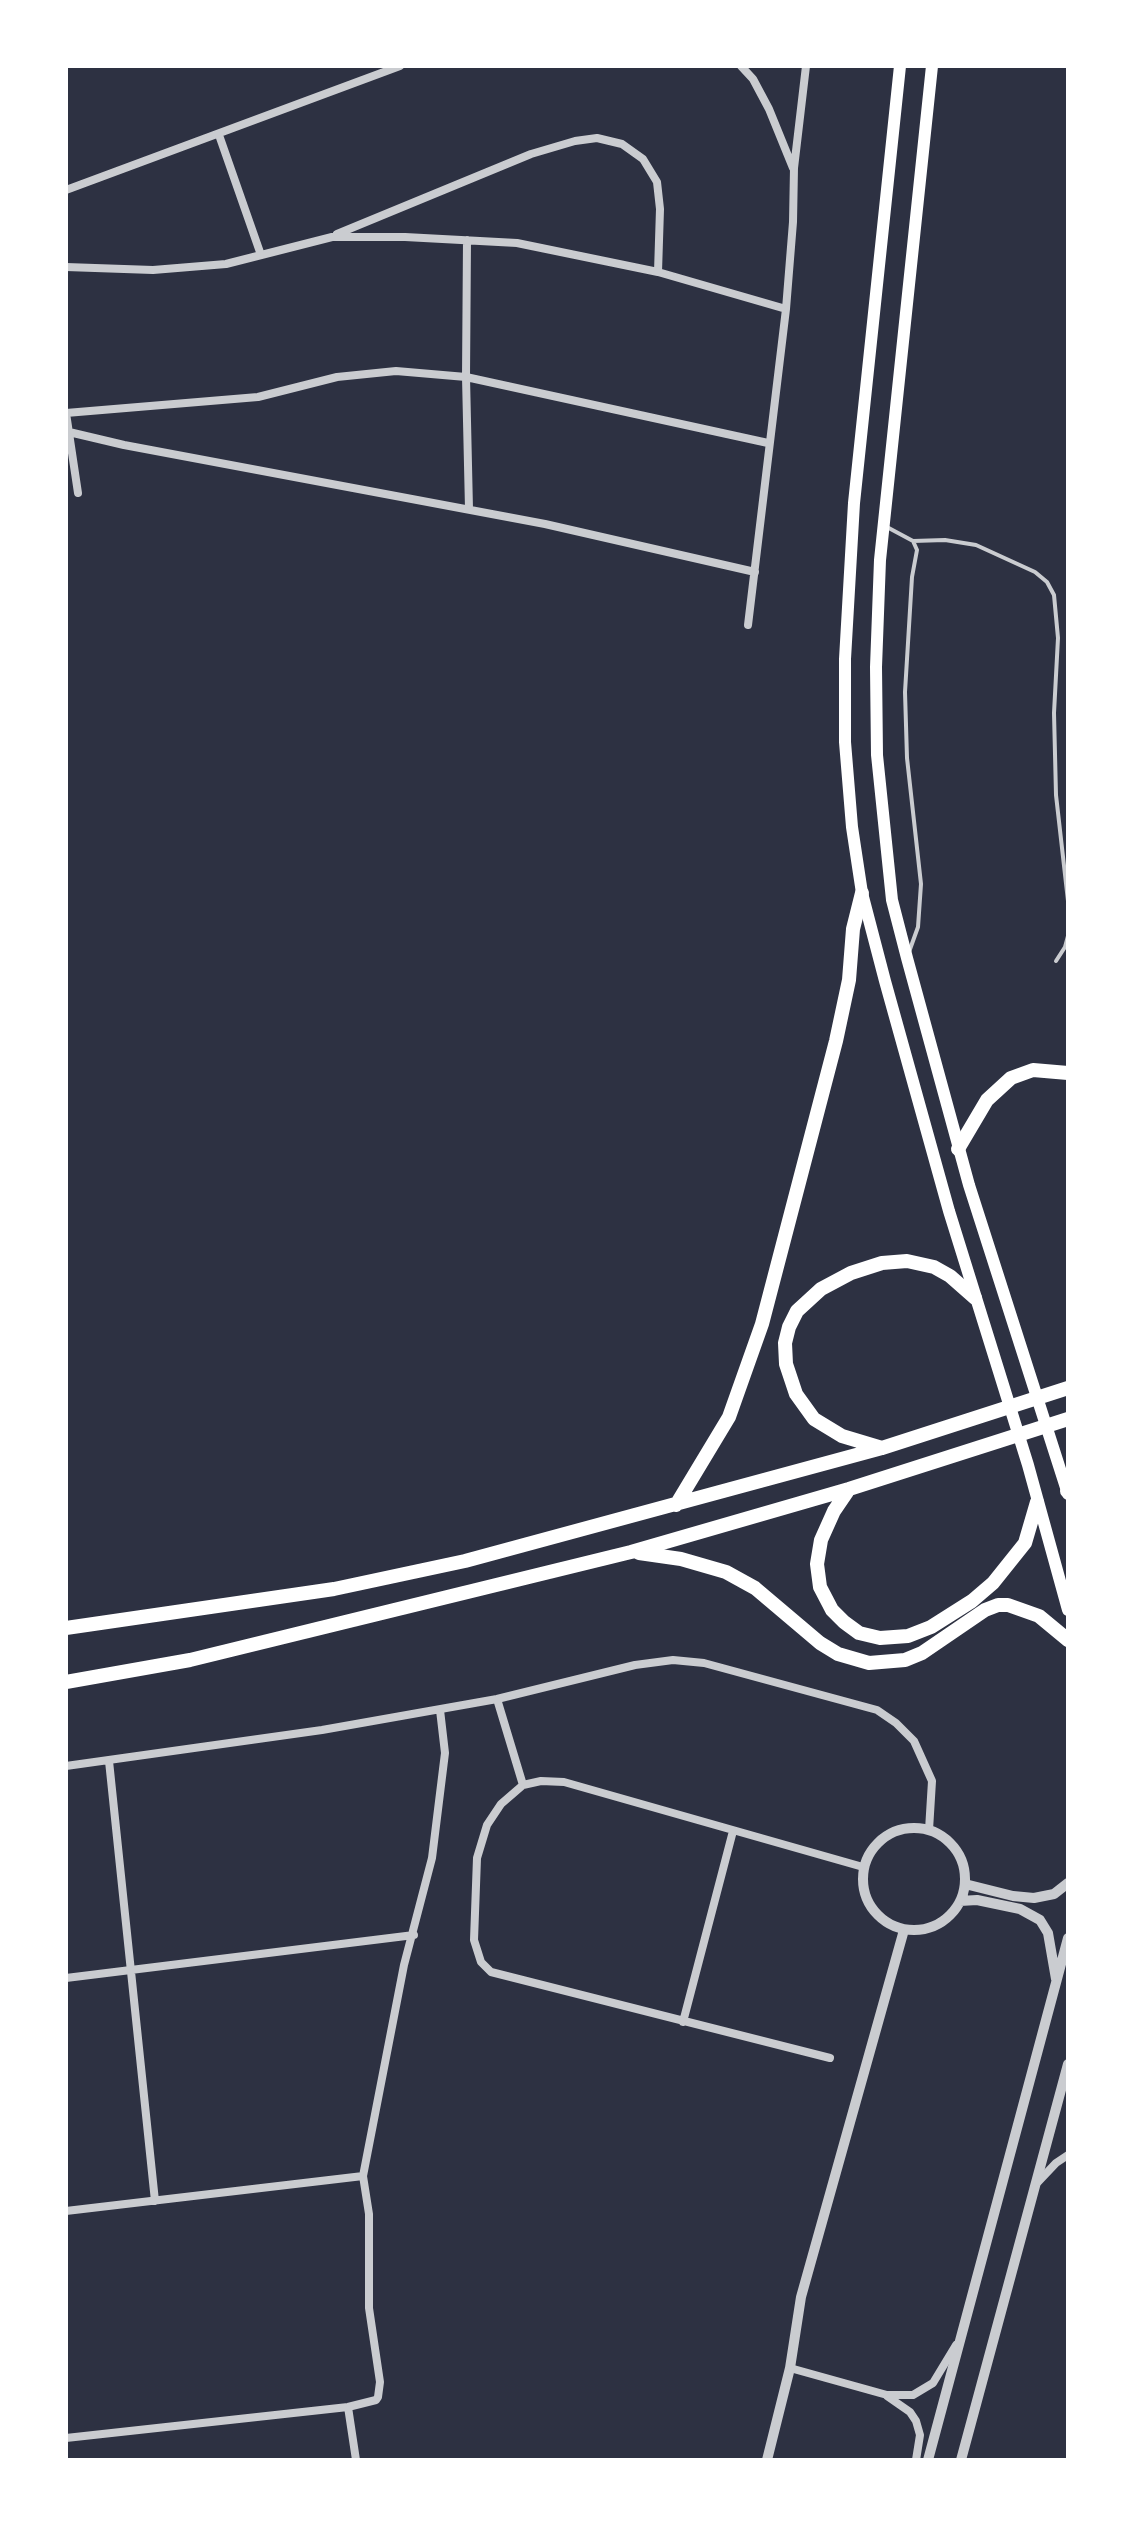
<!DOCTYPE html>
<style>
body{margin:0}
#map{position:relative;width:1134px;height:2526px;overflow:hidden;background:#2d3142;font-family:Poppins,sans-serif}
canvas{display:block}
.frame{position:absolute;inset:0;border:68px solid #fff;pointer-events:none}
</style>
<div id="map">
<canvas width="1134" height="2526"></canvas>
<div class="frame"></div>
</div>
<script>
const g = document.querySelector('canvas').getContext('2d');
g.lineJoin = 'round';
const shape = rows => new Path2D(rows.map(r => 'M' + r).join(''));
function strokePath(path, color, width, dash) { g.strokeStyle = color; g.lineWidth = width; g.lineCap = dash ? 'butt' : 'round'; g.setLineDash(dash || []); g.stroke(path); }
strokePath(shape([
 [885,526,913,541,917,550,912,577,905,692,907,758,921,884,918,927,909,952],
 [913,541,945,540,976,545,1035,572,1047,582,1054,595,1058,638,1054,713,1056,795,1068,901],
 [1056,961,1065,947,1068,936]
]), '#caccd0', 4);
strokePath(shape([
 [741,66,753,79,769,109,793,168],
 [219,135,261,255],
 [66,190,400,66],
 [337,234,531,154,575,141,597,138,622,144,643,159,657,182,660,209,658,272],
 [467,240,466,377,469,509],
 [66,267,153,270,226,264,332,237,405,237,517,243,658,272,786,309],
 [66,413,258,397,337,377,396,371,466,377,768,443],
 [66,413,78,493],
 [69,432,124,445,545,524,755,572],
 [748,625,786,309,793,222,794,168,806,66],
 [497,1699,523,1785],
 [109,1761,155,2201],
 [66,1766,322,1730,497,1699,635,1665,673,1660,704,1663,877,1710,896,1723,914,1741,932,1781,929,1830],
 [66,1978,414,1935],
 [683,2022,733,1831],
 [830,2058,491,1972,481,1962,474,1940,477,1858,487,1825,501,1804,523,1785,541,1781,564,1782,863,1867],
 [1038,2182,1056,2163,1068,2155],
 [66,2211,363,2176],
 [790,2368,887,2395,913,2395,933,2383,956,2345],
 [887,2396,910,2412,916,2421,920,2435,916,2460],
 [348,2407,356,2460],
 [66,2438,348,2407,376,2400,378,2397,380,2382,369,2308,369,2214,363,2176,404,1965,432,1858,445,1753,440,1710]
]), '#caccd0', 8);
strokePath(shape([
 '863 1879a51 51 0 1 1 102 0a51 51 0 1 1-102 0Z',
 [965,1884,1013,1896,1034,1898,1054,1894,1068,1883],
 [960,1901,977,1900,1020,1909,1040,1920,1048,1933,1056,1979],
 [767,2460,790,2368,801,2297,904,1930],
 [928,2460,1068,1938],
 [961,2460,1068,2064]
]), '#caccd0', 10);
strokePath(shape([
 [900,66,854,503,845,659,845,742,852,827,862,893,885,981,949,1211,1028,1465,1068,1610],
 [932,66,880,560,876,667,877,755,892,900,907,958,969,1185,1068,1494]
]), '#fff', 12);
strokePath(shape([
 [958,1149,987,1100,1011,1078,1033,1070,1068,1073],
 [882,1448,842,1436,814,1419,796,1394,786,1364,785,1343,789,1327,797,1311,821,1289,851,1273,882,1263,907,1261,934,1267,950,1276,975,1298],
 [849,1489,834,1511,821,1540,817,1564,820,1587,832,1610,844,1622,859,1633,880,1638,908,1636,931,1627,972,1601,993,1583,1025,1543,1037,1502],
 [1067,1491,1068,1491],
 [676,1505,729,1417,762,1324,836,1041,849,980,853,929,862,893],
 [639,1553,681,1559,726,1572,755,1588,820,1643,838,1654,869,1663,905,1660,922,1653,985,1610,998,1605,1008,1605,1039,1616,1068,1640],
 [66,1628,334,1589,465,1561,882,1448,1068,1388],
 [66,1682,190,1660,631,1552,849,1489,1068,1419]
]), '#fff', 14);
</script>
